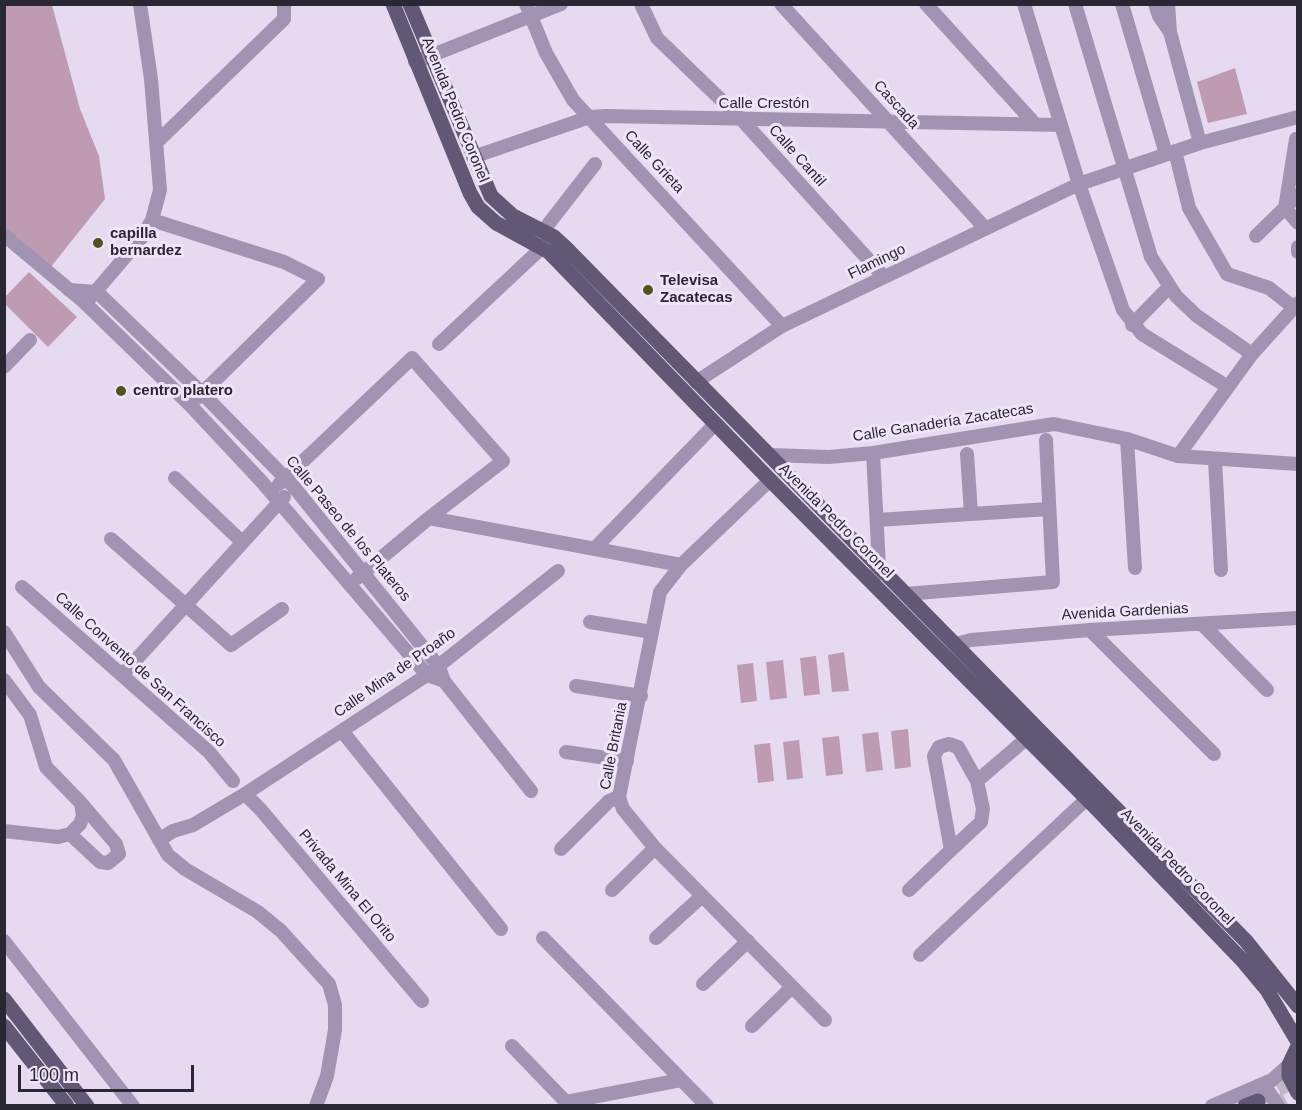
<!DOCTYPE html>
<meta charset="utf-8">
<style>
body{margin:0}
#map{position:relative;width:1302px;height:1110px;overflow:hidden;background:#e5daf0;font-family:Arial,sans-serif}
canvas{display:block}
.frame{position:absolute;inset:0;border:6px solid #2a2734;pointer-events:none}
.scale{position:absolute;left:18px;top:1065px;width:176px;height:27px;box-sizing:border-box;border:3px solid #2a2734;border-top:0;padding-left:8px;font-size:18px;line-height:21px;white-space:nowrap;color:#2a2734;-webkit-text-stroke:4px #efe5f8;paint-order:stroke}
</style>
<div id="map">
<canvas width="1302" height="1110"></canvas>
<div class="frame"></div>
<div class="scale">100 m</div>
</div>
<script>
const g = document.querySelector('canvas').getContext('2d');
g.lineJoin = 'round';
function paint(path, color) { g.fillStyle = color; g.fill(path, 'evenodd'); }
const shape = rows => new Path2D(rows.map(r => 'M' + r).join(''));
function strokePath(path, color, width, dash) { g.strokeStyle = color; g.lineWidth = width; g.lineCap = dash ? 'butt' : 'round'; g.setLineDash(dash || []); g.stroke(path); }
function label(font, color, halo, rows, align = 'center') {
  g.font = font + ' Arial,sans-serif'; g.lineWidth = 6; g.setLineDash([]); g.textBaseline = 'middle'; g.strokeStyle = halo; g.fillStyle = color; for (const [text, x, y, turn = 0] of rows) {
    g.save(); g.translate(x, y); g.rotate((+turn || 0) * Math.PI / 180); g.textAlign = isNaN(turn) ? turn : align; if (halo) g.strokeText(text, 0, 0); g.fillText(text, 0, 0); g.restore();
  }
}
paint(shape([
 [4,5,52,5,80,109,99,156,105,199,50,268,5,230],
 [1235,68,1247,114,1208,123,1197,82],
 [29,272,77,317,48,347,5,304,5,297],
 [844,652,849,691,832,692,828,655],
 [816,656,820,694,804,696,800,658],
 [783,660,787,698,770,700,766,662],
 [753,663,757,701,741,703,737,665],
 [908,729,911,767,895,769,891,731],
 [878,732,883,770,866,772,862,734],
 [839,736,843,774,826,776,822,738],
 [799,740,803,778,787,780,783,742],
 [770,743,774,781,758,783,754,745]
]), '#be9bb3');
strokePath(shape([
 [1258,1100,1298,1078],
 [1272,1106,1298,1092]
]), '#c0b6ca', 15, [15, 8]);
strokePath(shape([
 [526,4,546,53,573,100,782,326],
 [641,4,657,38,743,121,884,277],
 [781,4,985,228],
 [926,4,1035,124],
 [1024,4,1079,184,1123,310,1142,334,1228,387],
 [1075,4,1151,257,1176,296,1197,316,1252,354],
 [1122,4,1166,154],
 [1155,4,1159,16,1170,32],
 [1168,4,1170,32,1200,143],
 [415,62,561,4],
 [1296,139,1285,208,1298,223],
 [158,141,284,19,284,4],
 [1175,151,1189,208,1227,274,1269,288,1293,307],
 [473,157,590,117,606,116,1061,125],
 [152,220,284,262,318,279,197,398],
 [543,231,595,164],
 [4,235,84,302,190,405,262,482,427,675,444,681],
 [1256,236,1298,195],
 [1298,247,1298,252],
 [69,290,97,292,202,393,294,487,439,667,444,681,531,791],
 [91,297,142,237,152,220,160,190,151,79,140,4],
 [1132,325,1169,287],
 [439,344,548,242],
 [4,367,30,340],
 [696,382,782,326,1079,184,1200,143,1298,117],
 [1127,439,1135,568],
 [873,453,879,566,876,574],
 [967,454,971,513],
 [770,455,829,457,873,453,1054,424,1127,439,1178,456,1298,464],
 [1178,456,1252,354,1298,303],
 [1215,460,1221,570],
 [175,478,242,542],
 [770,480,681,565,660,592,619,797,623,809,655,848,825,1020],
 [279,484,412,358,503,461,429,518,357,578],
 [429,518,681,565],
 [877,520,1049,509],
 [111,539,231,645,282,609],
 [595,548,715,424],
 [22,587,209,752,233,781],
 [905,594,1053,582,1046,440],
 [590,622,652,632],
 [1202,624,1267,690],
 [1090,630,1214,754],
 [4,632,39,687,114,760,168,855,185,869,258,912,281,931,329,984,335,1005,335,1030,327,1076,316,1106],
 [956,644,971,640,1090,630,1298,618],
 [122,675,284,497],
 [4,680,30,715,46,767,81,803,83,816,80,824,70,834,58,837,4,831],
 [576,686,641,696],
 [342,731,501,929],
 [566,752,627,761],
 [977,781,1026,739],
 [245,794,261,810,422,1001],
 [70,834,100,862,108,863,119,854,116,844,81,803],
 [159,840,173,831,193,825,245,794,427,675,558,571],
 [561,849,609,801,619,797],
 [612,890,655,848],
 [909,890,951,850,981,822,983,809,977,781,958,747,949,744,939,747,934,756,951,850],
 [543,938,707,1106],
 [656,938,702,896],
 [4,941,133,1106],
 [920,955,1093,793],
 [703,984,748,941],
 [752,1026,792,987],
 [512,1046,566,1102,681,1080],
 [1255,1089,1269,1092,1278,1106],
 [1212,1106,1272,1080,1289,1065]
]), '#a194b2', 14);
strokePath(shape([
 [393,4,470,193,478,207,496,223,549,252,770,480,1096,808,1242,960,1267,990,1298,1042],
 [410,4,491,196,513,216,554,237,565,247,1246,941,1298,1006],
 [4,999,87,1106],
 [4,1026,67,1106],
 [1298,1046,1289,1065,1289,1076,1298,1093],
 [1245,1106,1258,1101]
]), '#615875', 15);
for (const [x, y, r, color] of [
 [98,243,6,"#51531f"],
 [648,290,6,"#51531f"],
 [121,391,6,"#51531f"]
]) { const dot = new Path2D(); dot.arc(x, y, r, 0, 2 * Math.PI); g.fillStyle = color; g.fill(dot); strokePath(dot, '#efe5f8', 2); }
label('15px', '#2a2734', '#efe5f8', [
 ["Calle Crestón",764,104],
 ["Cascada",896,105,48],
 ["Avenida Pedro Coronel",455,110,68],
 ["Calle Cantil",797,156,48],
 ["Calle Grieta",654,162,47],
 ["Flamingo",877,262,-26],
 ["Calle Ganadería Zacatecas",943,423,-9],
 ["Avenida Pedro Coronel",836,521,45],
 ["Calle Paseo de los Plateros",348,529,50],
 ["Avenida Gardenias",1125,612,-3],
 ["Calle Convento de San Francisco",140,670,42],
 ["Calle Mina de Proaño",395,673,-35],
 ["Calle Britania",614,746,-79],
 ["Avenida Pedro Coronel",1177,867,46],
 ["Privada Mina El Orito",347,886,50]
]);
label('bold 15px', '#2a2734', '#efe5f8', [
 ["capilla",110,234],
 ["bernardez",110,251],
 ["Televisa",660,281],
 ["Zacatecas",660,298],
 ["centro platero",133,391]
], 'left');
</script>
